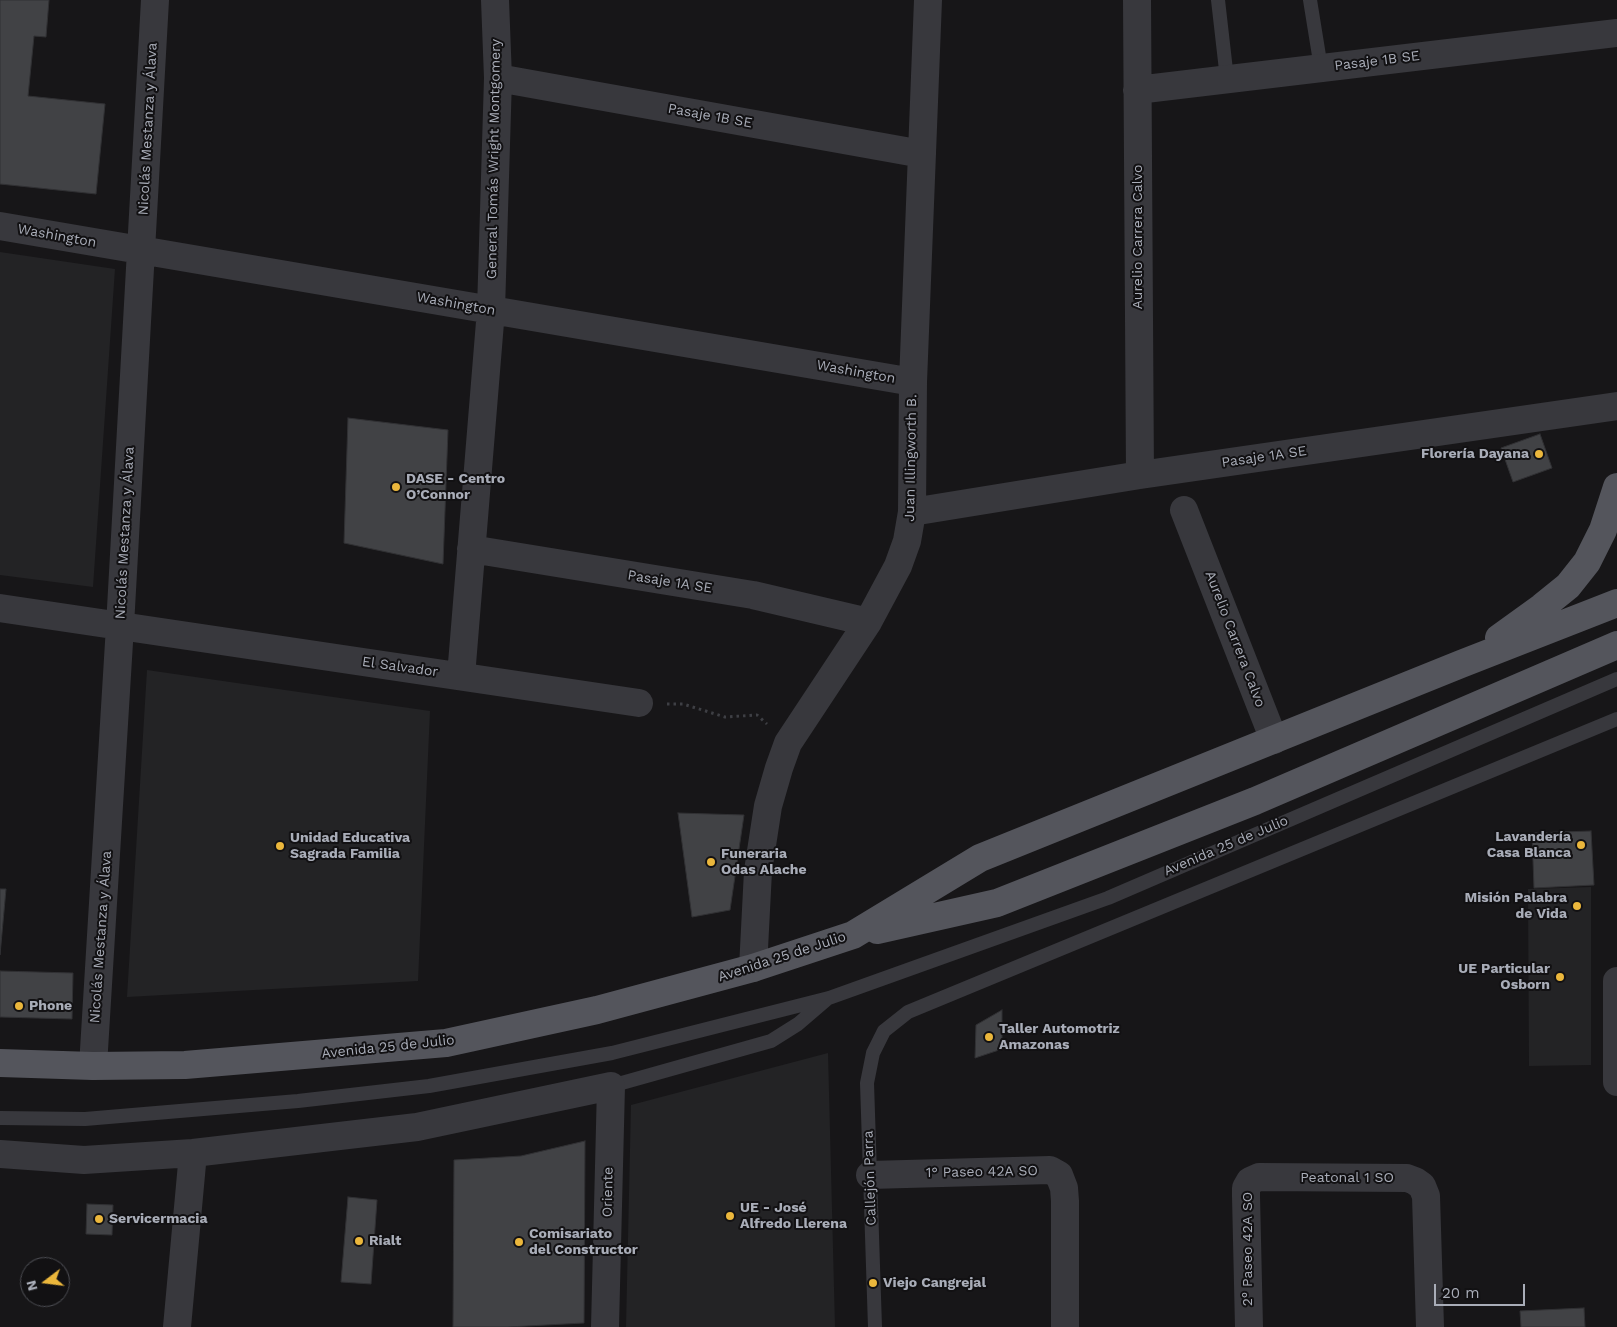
<!DOCTYPE html>
<meta charset="utf-8">
<style>
body{margin:0}
#map{position:relative;width:1617px;height:1327px;overflow:hidden;background:#171618;font-family:"Work Sans",sans-serif}
canvas{display:block}
.north{position:absolute;left:20px;top:1257px;width:50px;height:50px;box-sizing:border-box;background:#121113;border:1px solid #4e4f55;border-radius:50%;rotate:255deg;font-size:14px;font-weight:700;line-height:20px;text-align:center;color:#a9adb8}
.north::after{content:'';display:block;margin:auto;width:18px;height:22px;background:#ebb73c;clip-path:polygon(50% 0,100% 100%,50% 72%,0 100%)}
.scale{position:absolute;left:1434px;top:1284px;width:91px;height:22px;box-sizing:border-box;border:2px solid #a9adb8;border-top:0;padding-left:6px;font-size:15px;line-height:18px;white-space:nowrap;color:#a9adb8;-webkit-text-stroke:4px #121113;paint-order:stroke}
</style>
<div id="map">
<canvas width="1617" height="1327"></canvas>
<div class="north">N</div>
<div class="scale">20 m</div>
</div>
<script>
const g = document.querySelector('canvas').getContext('2d');
g.lineJoin = 'round';
function paint(path, color) { g.fillStyle = color; g.fill(path, 'evenodd'); }
const shape = rows => new Path2D(rows.map(r => 'M' + r).join(''));
function strokePath(path, color, width, dash) { g.strokeStyle = color; g.lineWidth = width; g.lineCap = dash ? 'butt' : 'round'; g.setLineDash(dash || []); g.stroke(path); }
function label(font, color, halo, rows, align = 'center') {
  g.font = font + ' "Work Sans",sans-serif'; g.lineWidth = 4; g.setLineDash([]); g.textBaseline = 'middle'; g.strokeStyle = halo; g.fillStyle = color; for (const [text, x, y, turn = 0] of rows) {
    g.save(); g.translate(x, y); g.rotate((+turn || 0) * Math.PI / 180); g.textAlign = isNaN(turn) ? turn : align; if (halo) g.strokeText(text, 0, 0); g.fillText(text, 0, 0); g.restore();
  }
}
paint(shape([
 [0,252,115,269,93,587,0,575],
 [147,670,430,711,418,981,127,997],
 [1591,887,1591,1065,1529,1066,1528,889],
 [828,1053,835,1327,626,1327,631,1105]
]), '#232325');
const building = shape([
 [0,0,49,0,46,37,34,36,28,96,105,104,96,194,0,184,0,0],
 [348,418,448,430,443,564,344,543,348,418],
 [1540,434,1552,468,1513,482,1501,448,1540,434],
 [678,813,744,815,730,910,692,917,678,813],
 [1591,831,1594,885,1534,888,1532,833,1591,831],
 [0,889,6,889,0,955,0,889],
 [0,971,73,973,72,1019,0,1017,0,971],
 [1002,1010,1002,1049,975,1058,976,1025,1002,1010],
 [585,1141,584,1323,508,1327,453,1327,454,1160,521,1156,585,1141],
 [348,1197,377,1200,371,1284,341,1282,348,1197],
 [87,1204,113,1205,112,1235,86,1234,87,1204],
 [1584,1308,1585,1327,1521,1327,1520,1311,1584,1308]
]);
paint(building, '#414245');
strokePath(building, '#313134', 1);
strokePath(shape([
 [667,704,683,704,725,717,757,715,767,724]
]), '#3e3f44', 3, [2.5, 4]);
strokePath(shape([
 [1218,0,1227,79],
 [1310,0,1321,68],
 [611,1086,771,1041,798,1024,826,1000],
 [0,1118,85,1119,298,1101,429,1086,612,1053,829,998,1108,898,1617,679],
 [875,1327,867,1083,873,1053,884,1031,908,1012,1617,719]
]), '#38383d', 14);
strokePath(shape([
 [1137,0,1140,475],
 [498,78,922,154],
 [1137,90,1617,33],
 [0,226,913,382],
 [1184,510,1274,740],
 [912,512,1140,475,1617,406],
 [471,549,753,595,868,622],
 [0,608,639,703],
 [461,676,491,310,498,78,495,0],
 [753,968,758,871,768,806,779,768,788,743,868,622,898,566,907,541,912,512,913,382,928,0],
 [1617,981,1617,1082],
 [93,1066,120,626,155,0],
 [0,1154,84,1160,193,1153,417,1127,611,1086,605,1327],
 [870,1175,1050,1170,1059,1175,1064,1188,1065,1201,1065,1327],
 [177,1327,193,1153],
 [1249,1327,1246,1196,1246,1188,1250,1181,1259,1177,1407,1178,1415,1181,1422,1186,1426,1196,1430,1327]
]), '#38383d', 28);
strokePath(shape([
 [1499,638,1542,607,1568,586,1587,562,1603,530,1617,487],
 [877,930,997,903,1255,801,1617,645],
 [0,1063,93,1066,185,1065,446,1043,597,1010,753,968,853,935,980,858,1461,664,1617,603]
]), '#54555c', 28);
for (const [x, y, r, color] of [
 [1539,454,5,"#ebb73c"],
 [396,487,5,"#ebb73c"],
 [1581,845,5,"#ebb73c"],
 [280,846,5,"#ebb73c"],
 [711,862,5,"#ebb73c"],
 [1577,906,5,"#ebb73c"],
 [1560,977,5,"#ebb73c"],
 [19,1006,5,"#ebb73c"],
 [989,1037,5,"#ebb73c"],
 [730,1216,5,"#ebb73c"],
 [99,1219,5,"#ebb73c"],
 [359,1241,5,"#ebb73c"],
 [519,1242,5,"#ebb73c"],
 [873,1283,5,"#ebb73c"]
]) { const dot = new Path2D(); dot.arc(x, y, r, 0, 2 * Math.PI); g.fillStyle = color; g.fill(dot); strokePath(dot, '#121113', 2); }
label('14px', '#a9adb8', '#121113', [
 ["Pasaje 1B SE",1377,61,-7],
 ["Pasaje 1B SE",710,116,10],
 ["Nicolás Mestanza y Álava",148,129,-87],
 ["General Tomás Wright Montgomery",494,159,-89],
 ["Washington",57,236,10],
 ["Aurelio Carrera Calvo",1138,237,-90],
 ["Washington",456,304,10],
 ["Washington",856,372,10],
 ["Pasaje 1A SE",1264,457,-8],
 ["Juan Illingworth B.",911,458,-89],
 ["Nicolás Mestanza y Álava",125,533,-87],
 ["Pasaje 1A SE",670,582,9],
 ["Aurelio Carrera Calvo",1235,639,69],
 ["El Salvador",400,667,8],
 ["Avenida 25 de Julio",1226,846,-23],
 ["Nicolás Mestanza y Álava",101,937,-86],
 ["Avenida 25 de Julio",782,957,-18],
 ["Avenida 25 de Julio",388,1047,-6],
 ["1° Paseo 42A SO",982,1172,-1],
 ["Callejón Parra",870,1178,-92],
 ["Peatonal 1 SO",1347,1178],
 ["Oriente",608,1192,-89],
 ["2° Paseo 42A SO",1248,1249,-90]
]);
label('bold 14px', '#a9adb8', '#121113', [
 ["Florería Dayana",1529,454,"right"],
 ["DASE - Centro",406,479],
 ["O’Connor",406,495],
 ["Lavandería",1571,837,"right"],
 ["Casa Blanca",1571,853,"right"],
 ["Unidad Educativa",290,838],
 ["Sagrada Familia",290,854],
 ["Funeraria",721,854],
 ["Odas Alache",721,870],
 ["Misión Palabra",1567,898,"right"],
 ["de Vida",1567,914,"right"],
 ["UE Particular",1550,969,"right"],
 ["Osborn",1550,985,"right"],
 ["Phone",29,1006],
 ["Taller Automotriz",999,1029],
 ["Amazonas",999,1045],
 ["UE - José",740,1208],
 ["Alfredo Llerena",740,1224],
 ["Servicermacia",109,1219],
 ["Comisariato",529,1234],
 ["del Constructor",529,1250],
 ["Rialt",369,1241],
 ["Viejo Cangrejal",883,1283]
], 'left');
</script>
